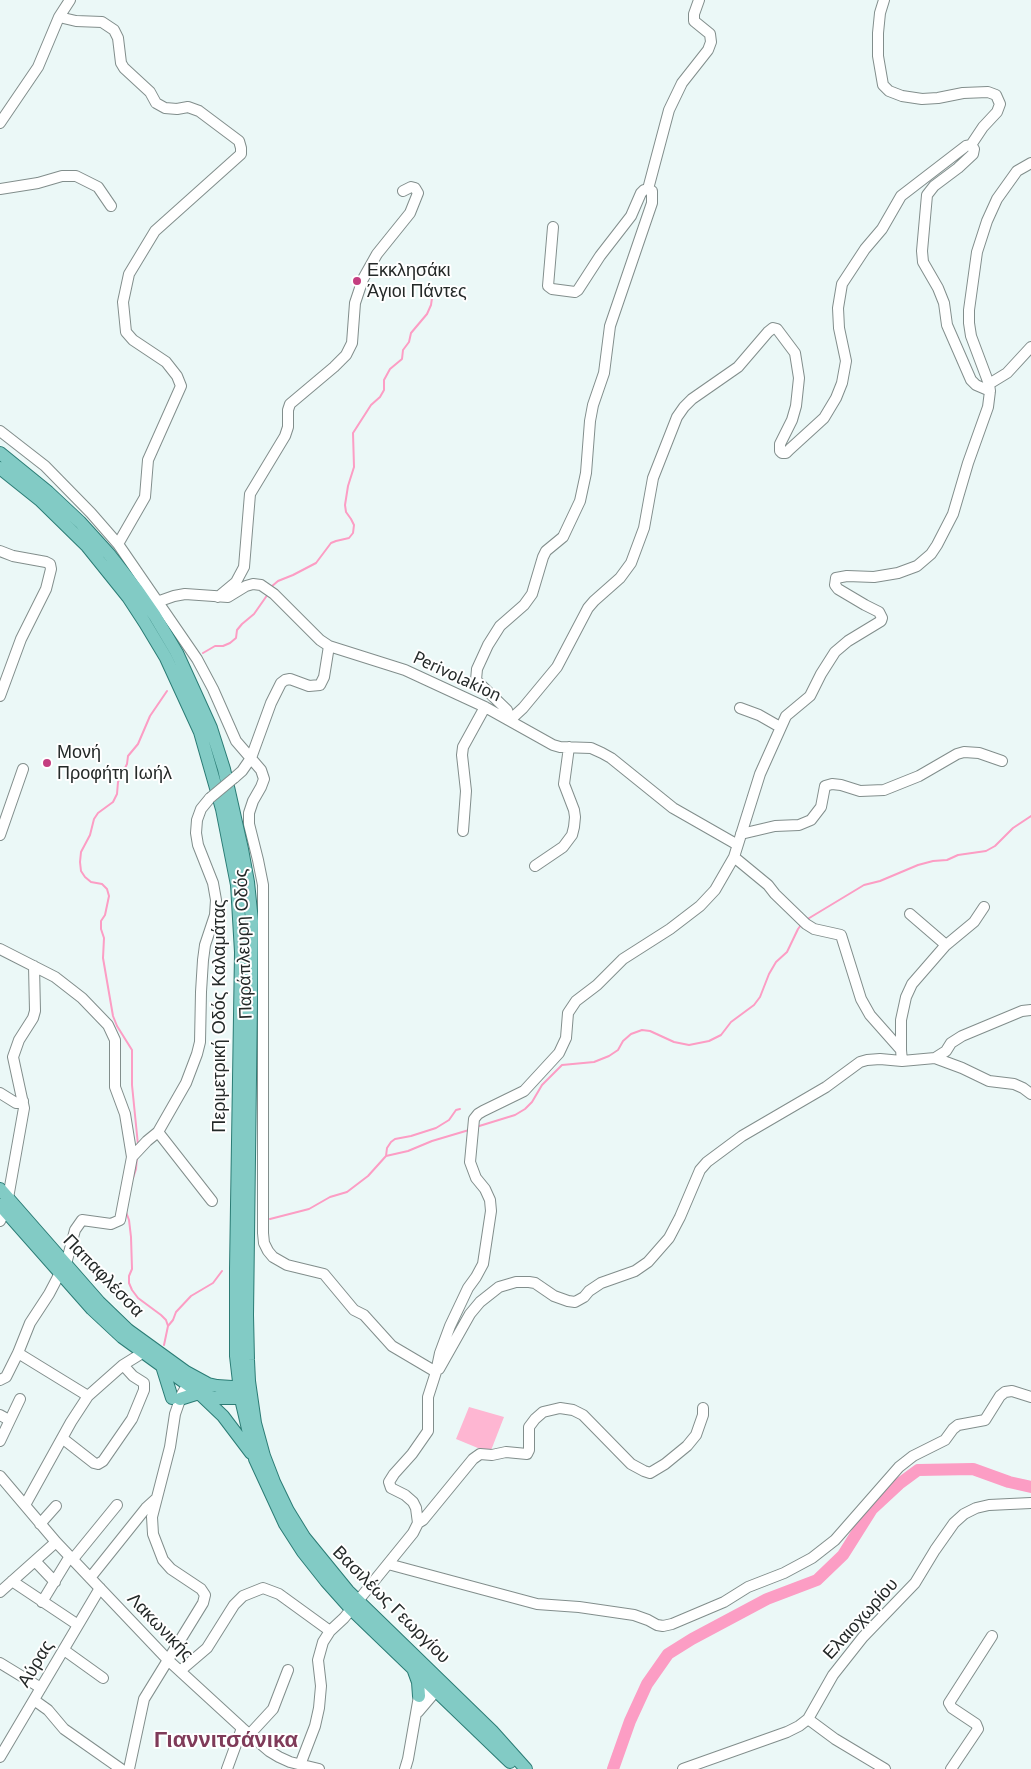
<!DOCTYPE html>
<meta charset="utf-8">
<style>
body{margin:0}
canvas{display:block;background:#ebf8f7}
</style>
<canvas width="1031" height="1769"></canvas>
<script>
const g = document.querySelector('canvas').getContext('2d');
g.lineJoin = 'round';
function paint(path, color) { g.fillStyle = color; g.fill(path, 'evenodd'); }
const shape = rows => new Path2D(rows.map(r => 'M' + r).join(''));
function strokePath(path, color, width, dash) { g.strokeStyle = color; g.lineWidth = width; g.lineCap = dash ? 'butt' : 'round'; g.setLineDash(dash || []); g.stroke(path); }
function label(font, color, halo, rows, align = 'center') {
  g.font = font + ' "PT Sans",sans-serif'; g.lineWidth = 4; g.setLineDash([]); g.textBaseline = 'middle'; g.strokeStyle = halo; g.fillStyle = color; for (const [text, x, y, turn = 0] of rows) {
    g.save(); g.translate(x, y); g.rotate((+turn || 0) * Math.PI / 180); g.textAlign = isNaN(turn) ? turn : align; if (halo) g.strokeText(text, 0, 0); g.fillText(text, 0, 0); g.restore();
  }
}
paint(shape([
 [469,1407,504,1417,490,1453,456,1439]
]), '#feb6d2');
strokePath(shape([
 [271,587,278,581,293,575,316,563,331,543,336,541,349,538,353,533,354,525,351,519,346,512,345,505,348,486,354,467,353,433,371,405,380,397,384,390,384,380,390,369,402,359,403,350,409,342,411,333,427,314,431,305,433,291],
 [203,653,215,646,223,646,230,643,236,638,237,630,242,624,254,614,268,594],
 [806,920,864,885,880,881,918,865,933,861,947,860,958,855,986,851,995,846,1013,828,1031,816],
 [476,1127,515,1115,525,1109,532,1102,542,1085,562,1065,594,1062,609,1056,618,1050,623,1041,631,1034,642,1030,650,1031,674,1042,689,1045,709,1041,721,1035,731,1022,754,1005,760,997,769,974,776,962,787,952,798,929,801,925],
 [138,1145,132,1085,132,1050,117,1026,113,1016,103,958,104,938,101,929,101,921,105,915,109,896,107,889,102,884,91,882,85,877,81,871,80,862,81,852,90,835,94,819,98,813,113,802,117,794,118,782,127,764,128,756,138,744,150,716,167,691],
 [386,1156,387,1148,391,1142,395,1139,411,1136,436,1128,449,1120,456,1110,460,1109],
 [133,1178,136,1169,137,1156],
 [126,1212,129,1220,131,1237,132,1269,129,1276,129,1283,132,1290,138,1298,161,1315,166,1320,168,1326],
 [270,1219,309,1209,330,1197,347,1192,368,1176,386,1156,408,1151,432,1141,469,1130],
 [164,1345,168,1326,173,1320,176,1312,191,1296,213,1283,222,1271]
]), '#fc9dc4', 2);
strokePath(shape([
 [613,1769,630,1721,647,1684,668,1654,692,1639,767,1599,817,1580,843,1555,872,1509,899,1484,918,1470,973,1469,1009,1482,1031,1487]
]), '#fc9dc4', 12);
const minor = shape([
 [59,17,76,21,102,22,114,30,118,38,121,63,124,68,150,92,156,103,165,108,177,109,188,107,199,111,239,141,241,148,241,154,155,231,129,274,123,302,126,332,133,340,166,362,177,376,181,386,148,460,145,497,118,544],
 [0,123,38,67,59,17,70,0],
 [971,145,974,149,973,154,958,168,934,186,927,195,922,251,923,262,938,288,944,303,947,325,971,380,976,385,990,391],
 [0,189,38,183,62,176,76,176,98,187,111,206],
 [648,189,669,110,682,83,708,50,711,42,710,34,694,21,694,14,699,0],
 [553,227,548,286,552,289,575,292,578,290,600,256,631,216,641,193,644,190,648,189,652,191,652,203,610,326,604,373,593,405,590,421,586,473,580,501,563,537,546,551,543,557,532,594,524,605,500,626,488,645,477,669,476,680,507,710,510,720,523,708,557,667,588,608,594,601,620,578,631,563,644,528,653,478,677,417,684,407,692,399,738,367,768,332,773,328,777,329,795,353,799,378,796,406,792,420,780,444,780,451,782,453,786,453,790,449,824,418,836,398,842,383,846,361,839,328,838,308,842,284,865,249,882,229,901,196,966,146,971,145,983,127,997,112,1000,104,996,95,988,92,963,93,938,98,922,99,902,96,889,91,883,85,878,56,878,33,880,13,884,0],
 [989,384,1007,373,1031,347],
 [0,431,45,466,91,513,118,544,197,659,213,689,236,741,261,770,264,779,261,787,253,801,249,813,249,824,258,860,263,885,263,1233,264,1243,268,1251,273,1257,287,1265,324,1274,354,1310,364,1315,392,1346,436,1372],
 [0,551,13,556,46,562,50,564,51,569,46,589,21,639,0,696],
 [218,597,236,582,244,567,250,494,285,436,288,427,288,410,290,404,334,367,346,355,352,343,355,303,363,279,377,254,410,213,418,193,415,188,411,187,403,191],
 [157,602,174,596,185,594,228,597,246,586,253,584,261,585,274,594,320,640,329,646,405,670,485,707,553,745,560,747,591,748,602,753,611,758,673,808,736,844],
 [740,708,759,715,780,727],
 [234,778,242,771,251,758,271,703,281,683,285,680,290,679,309,686,320,685,324,677,329,646],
 [463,831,466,791,462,755,463,747,485,707],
 [741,834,775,826,799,825,811,820,821,807,825,786,832,784,841,785,860,791,884,790,919,776,957,754,964,752,979,753,1002,761],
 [0,835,23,769],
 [734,857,768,885,775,894,806,924,814,929,841,935,861,999,870,1015,901,1050,902,1061],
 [535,866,563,847,572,835,574,827,575,817,574,810,564,784,569,747],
 [910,914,946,945],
 [0,949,55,977,82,998,108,1025,115,1040,115,1087,125,1114,132,1157],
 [901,1050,901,1020,906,997,912,984,945,946,974,922,984,907],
 [935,1058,962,1068,989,1081,1014,1084,1023,1088,1031,1094],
 [0,1093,16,1103,19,1103,23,1101],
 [158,1132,212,1201],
 [8,1198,24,1108,13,1057,19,1040,33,1018,35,1011,34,966],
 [0,1221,5,1211],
 [66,1264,75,1230,82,1220,111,1224,120,1220,132,1157,147,1141,158,1132,186,1083,197,1054,200,1042,201,992,203,960,205,945,215,915,216,900,213,883,198,845,196,833,197,820,201,809,210,798],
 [18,1353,88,1396],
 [439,1369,470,1314,480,1302,499,1287,516,1282,529,1282,535,1283,554,1296,568,1301,575,1302,584,1297,589,1291,601,1283,635,1271,648,1262,669,1238,680,1217,700,1170,707,1162,742,1136,826,1087,860,1062,867,1060,880,1059,902,1061,935,1058,946,1051,951,1043,962,1036,1022,1011,1031,1010],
 [0,1380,6,1377,18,1353,30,1323,49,1294,60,1273],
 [0,1415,9,1420],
 [62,1438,94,1463,98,1464,103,1461,132,1419,144,1390,144,1383,133,1376,123,1365],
 [0,1441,20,1399],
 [0,1476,56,1542,169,1661,242,1728,269,1751,279,1757,290,1762,319,1769],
 [25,1505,71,1422,88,1396,123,1365,144,1352],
 [418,1523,423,1520,473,1459,480,1454,492,1455,506,1452,527,1454,529,1450,529,1427,535,1419,543,1412,560,1408,573,1410,583,1415,631,1464,644,1471,650,1473,665,1464,687,1446,696,1435,703,1415,703,1408],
 [40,1524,56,1506],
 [73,1559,117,1505],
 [35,1561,55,1582],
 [388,1564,537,1604,579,1607,634,1615,648,1620,657,1625,663,1626,672,1624,724,1602,748,1587,784,1573,812,1558,835,1540,899,1467,913,1456,945,1440,953,1429,958,1425,985,1420,1000,1396,1005,1392,1012,1391,1031,1397],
 [90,1578,146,1508,157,1498],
 [12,1581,78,1625],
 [0,1592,56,1542],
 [42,1602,70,1556],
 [64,1650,103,1678],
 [0,1663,41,1688],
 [180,1671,207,1648,234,1605,243,1596,263,1588,279,1594,330,1631],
 [34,1700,48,1710,64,1729,121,1769],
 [418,1712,441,1685],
 [808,1719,835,1739,885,1769],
 [249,1735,273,1709,288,1670],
 [0,1757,100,1588],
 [300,1765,315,1726,319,1708,321,1686,318,1660,323,1642,330,1631,344,1618,413,1533,418,1523,416,1508,413,1502,405,1495,391,1488,389,1482,394,1474,412,1454,428,1431,428,1397,436,1372,440,1353,450,1326,468,1288,476,1277,483,1264,491,1211,490,1200,485,1189,476,1178,470,1162,474,1119,478,1114,483,1111,524,1091,559,1053,566,1038,568,1013,576,1001,597,985,623,959,670,929,700,906,715,890,734,857,760,774,786,716,810,696,821,674,835,652,848,641,881,621,882,618,879,612,865,605,838,589,835,585,836,578,847,576,874,577,898,573,917,566,931,554,937,545,953,514,968,463,988,407,990,391,989,384,971,336,969,323,969,310,977,252,987,221,997,199,1017,171,1031,163],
 [129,1769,144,1699,203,1603,205,1595,201,1589,171,1569,163,1560,153,1534,152,1517,170,1447,175,1414,182,1394,191,1379],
 [227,1769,242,1728],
 [405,1769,408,1759,419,1696,424,1691],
 [683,1769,787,1732,799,1726,808,1719,833,1675,863,1637,915,1583,935,1550,954,1523,964,1514,976,1508,989,1505,1031,1503],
 [951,1769,978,1729,976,1724,952,1708,949,1703,992,1636]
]);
const major = shape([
 [0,453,48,492,80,522,109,554,137,590,155,616,177,653,211,728,224,769,242,849,248,882,252,921,247,1315,248,1360,249,1381,255,1423,264,1456,274,1482,288,1511,304,1537,348,1591,492,1731,526,1769],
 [0,468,40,500,87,546,128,597,145,623,166,658,200,732,222,809,237,885,241,952,236,1268,236,1356,241,1399,255,1459,285,1524,303,1552,326,1581,351,1609,510,1762],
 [0,1189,99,1302,128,1330,186,1372,208,1384,217,1386,247,1388],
 [0,1205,92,1309,122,1337,198,1392,214,1398,248,1398],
 [162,1366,172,1398],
 [202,1396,223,1416,251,1453],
 [180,1399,199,1393],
 [414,1671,418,1682,419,1696]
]);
strokePath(minor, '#828e8c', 12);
strokePath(major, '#2b7c75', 14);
strokePath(minor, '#fff', 10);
strokePath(major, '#82cbc5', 12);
const minorBridge = shape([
 [210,798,234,778]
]);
strokePath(minorBridge, '#828e8c', 12, []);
strokePath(minorBridge, '#fff', 10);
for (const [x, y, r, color] of [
 [357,281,5,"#c43e80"],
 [47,763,5,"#c43e80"]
]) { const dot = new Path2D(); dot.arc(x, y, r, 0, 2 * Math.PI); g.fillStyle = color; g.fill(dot); strokePath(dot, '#fff', 2); }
label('18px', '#242928', '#fff', [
 ["Εκκλησάκι",367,271],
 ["Άγιοι Πάντες",367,292],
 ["Μονή",57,753],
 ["Προφήτη Ιωήλ",57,774]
], 'left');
label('18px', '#242928', '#fff', [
 ["Perivolakion",457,677,25],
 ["Παράπλευρη Οδός",244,944,-92],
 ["Περιμετρική Οδός Καλαμάτας",220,1016,-90],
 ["Παπαφλέσσα",103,1276,46],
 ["Βασιλέως Γεωργίου",391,1605,45],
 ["Ελαιοχωρίου",861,1619,-48],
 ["Λακωνικής",160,1627,46],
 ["Αύρας",36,1664,-59]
]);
label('bold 22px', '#7f3b59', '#fff', [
 ["Γιαννιτσάνικα",226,1741]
]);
</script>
